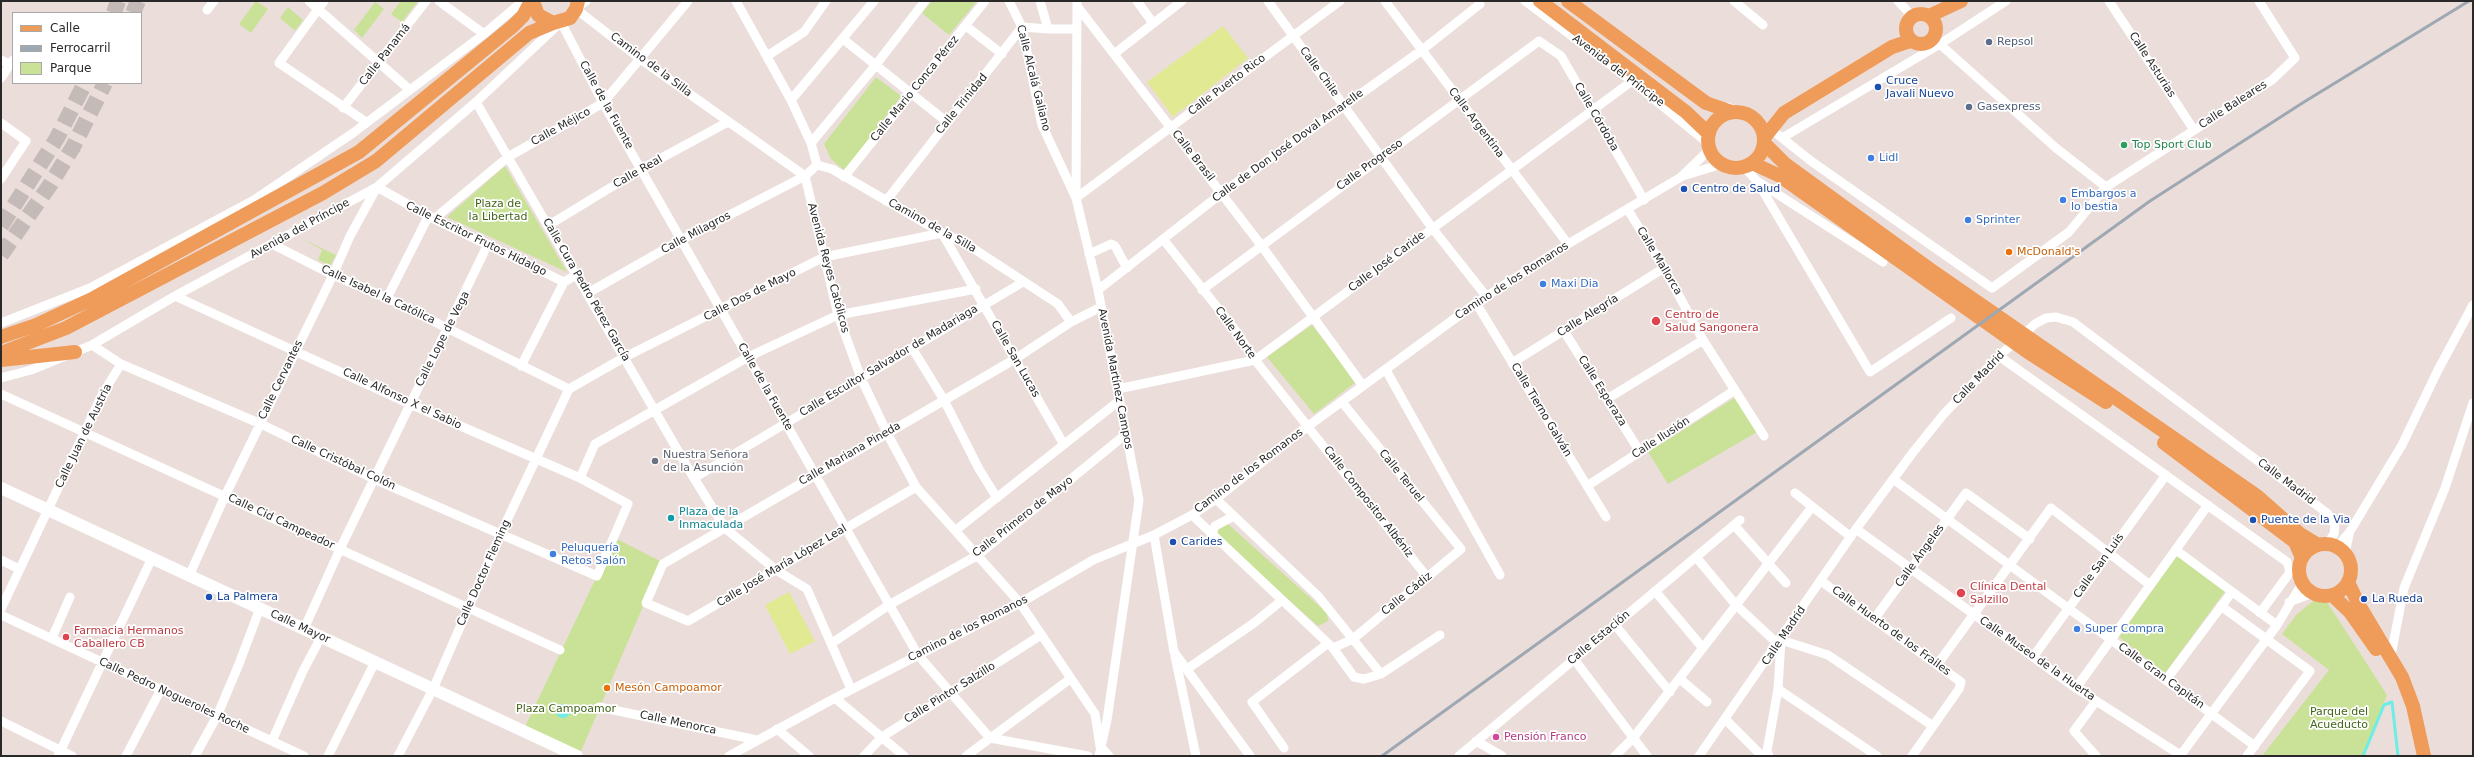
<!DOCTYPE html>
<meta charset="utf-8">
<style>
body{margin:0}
#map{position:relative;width:2474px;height:757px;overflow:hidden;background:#ebdeda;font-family:"DejaVu Sans",sans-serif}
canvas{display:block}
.frame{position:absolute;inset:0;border:2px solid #292929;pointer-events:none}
.legend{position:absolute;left:12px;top:12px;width:130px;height:72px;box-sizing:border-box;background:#fff;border:1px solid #a9a9a9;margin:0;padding:5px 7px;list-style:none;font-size:12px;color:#292929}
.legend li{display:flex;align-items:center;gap:8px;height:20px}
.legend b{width:20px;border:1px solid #a9a9a9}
</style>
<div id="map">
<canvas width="2474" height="757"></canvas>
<div class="frame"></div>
<ul class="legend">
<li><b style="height:5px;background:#ef9c5b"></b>Calle</li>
<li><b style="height:5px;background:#9da8b3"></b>Ferrocarril</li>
<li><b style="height:11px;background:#c9e297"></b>Parque</li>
</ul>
</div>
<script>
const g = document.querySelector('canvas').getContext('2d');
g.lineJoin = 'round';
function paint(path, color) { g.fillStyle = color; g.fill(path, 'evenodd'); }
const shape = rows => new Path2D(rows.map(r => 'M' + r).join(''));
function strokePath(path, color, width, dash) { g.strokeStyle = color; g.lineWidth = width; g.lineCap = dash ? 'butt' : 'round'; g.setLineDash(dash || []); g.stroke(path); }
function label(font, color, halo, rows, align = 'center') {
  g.font = font + ' "DejaVu Sans",sans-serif'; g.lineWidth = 3.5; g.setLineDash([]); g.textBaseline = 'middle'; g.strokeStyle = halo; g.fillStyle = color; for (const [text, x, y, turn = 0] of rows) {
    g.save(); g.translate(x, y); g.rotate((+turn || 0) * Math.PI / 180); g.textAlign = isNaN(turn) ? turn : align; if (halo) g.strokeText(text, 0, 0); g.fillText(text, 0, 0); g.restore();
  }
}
paint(shape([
 [256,1,268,9,251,33,239,24],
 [401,1,418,1,402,22,391,14],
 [932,1,977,1,949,35,922,13],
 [375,2,384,9,362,38,354,30],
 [288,7,303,20,295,31,280,18],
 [876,77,901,96,845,171,831,159,824,144],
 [505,166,567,272,447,217],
 [300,238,336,255,330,266,318,260,322,250],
 [1312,325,1356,382,1314,414,1267,357],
 [1736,397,1757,432,1668,484,1648,452],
 [1223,524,1228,524,1327,613,1328,621,1318,626,1219,538,1216,531],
 [615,538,662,562,579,756,523,731],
 [2178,554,2226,590,2165,673,2119,637],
 [2316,599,2327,602,2387,695,2364,756,2262,756,2329,670,2282,634,2297,614]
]), '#c9e297');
paint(shape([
 [1223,26,1248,58,1173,117,1147,82],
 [789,592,815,641,790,654,765,605]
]), '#e1e992');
paint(shape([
 '556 711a7 7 0 1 1 14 0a7 7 0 1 1-14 0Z'
]), '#6dede5');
strokePath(shape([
 [2363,756,2384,705,2392,702,2398,756]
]), '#6dede5', 3);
strokePath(shape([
 [114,13,118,1],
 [133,13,138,1],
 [1,226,57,138,85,83],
 [1,255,50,185,73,147,105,83]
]), '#c4bab7', 16, [16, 8]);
strokePath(shape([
 [309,1,410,90],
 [324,1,279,63,366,122],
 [439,1,484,34],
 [586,1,576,9,639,58,805,176,681,240,588,293],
 [736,1,791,100,811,143,817,165,805,176,838,315,861,378,887,433,916,487,1020,603,1095,714,1100,746,1109,756],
 [1009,1,1022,27,1042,125,1076,198,1340,1],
 [1040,1,1048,29,1076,29],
 [1077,1,1076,198,1098,290,1139,500,1107,720,1099,756],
 [1137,1,1153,23],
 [1268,1,1433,229,1486,296],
 [1385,1,1568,244],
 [1525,1,1632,81,1709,144],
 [1734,1,1763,25],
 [1898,1,1912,16],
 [2109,1,2194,130],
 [1077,6,1261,245,1363,386],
 [207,10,214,1],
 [966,26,1002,54],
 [843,39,947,122],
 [1114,54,1182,1],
 [767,56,804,32,826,1],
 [1,60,10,65],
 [1,78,13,60],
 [791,100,874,1],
 [476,102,692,475,725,528,776,570,807,589,851,689],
 [1727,107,1743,113],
 [343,108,426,1],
 [1,123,26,141,1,179],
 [1768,131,1777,134,1811,161,1992,288,2069,232,2106,187,2056,148,1933,38],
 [1782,138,1940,44,2006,1],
 [811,143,875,66,925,1],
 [817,165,832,169,942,233,962,241,1058,304,1071,322,1101,307],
 [1744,167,1757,181,1883,262],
 [1686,175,1722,164],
 [844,177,985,1],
 [1757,181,1870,372,1951,318],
 [2106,187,2272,80,2295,58,2259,1],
 [886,201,1022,27,1048,29],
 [1628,210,1664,268,1703,340,1764,436],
 [434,219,508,157,603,103,688,1],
 [549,225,641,169,728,122],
 [1163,239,1236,331,1255,360,1427,577],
 [272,244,333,275,387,298,569,389],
 [1089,254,1111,244,1115,246,1127,268],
 [1098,290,1222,193,1422,50,1480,4],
 [1202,290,1539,41,1561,56,1644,200],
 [387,298,429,215],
 [1476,303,1606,517],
 [1,323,90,288,254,200,353,133,484,34,523,1],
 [1564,331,1640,452],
 [92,345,121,364,261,424,374,479,597,576,628,504,580,478,410,404,175,296],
 [912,348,944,400,979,469,997,498],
 [1999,356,2287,562,2290,571,2288,575,2260,613],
 [1512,363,1664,268],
 [521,366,564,282],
 [1386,370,1500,575],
 [1,378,31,370,92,345,175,296,377,187,476,102,561,22,603,103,918,655,990,738,1088,756],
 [569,389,625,357,824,257,942,233,1063,443],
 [1118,389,1255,360,1632,81],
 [1,394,560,650],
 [1607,399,1703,340],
 [580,478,595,444,748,357,838,315,976,289],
 [694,478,1023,282],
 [1893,479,2255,746],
 [1587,486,1735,390],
 [916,487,688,621,646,603,663,564,1015,359,1071,322],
 [1795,493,1851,537],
 [1216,499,1318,596,1381,674,1364,679,1354,677,1333,648],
 [1192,515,1333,648,1353,639,1461,549,1342,402],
 [1734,525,1786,583],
 [1856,529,2076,688,2182,756],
 [956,530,1120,400],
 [1212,534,1215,526,1234,516],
 [1154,535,1174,652,1250,756],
 [2337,547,2349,533,2402,445,2438,370,2473,305],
 [2176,550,2277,625],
 [2345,553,2349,535],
 [1696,557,1736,605,1778,644],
 [1,560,19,569],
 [189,576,225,496,333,275,350,236,377,187,434,219,564,282,576,275],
 [1821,581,1961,682,1959,689,1912,756],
 [1655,591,1702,647],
 [2289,602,2313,593],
 [2221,606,2310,671,2247,756],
 [1,609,103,393,121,364],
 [1,615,304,756],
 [1875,618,1966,493,2030,539],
 [1615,625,1670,692],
 [304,629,340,549,488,244],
 [52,638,70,597],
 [832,643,889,605,978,555,1126,434],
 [2391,655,2404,588,2445,488,2473,403],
 [1175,656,1196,756],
 [2033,657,2166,475],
 [1574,659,1647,756],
 [1937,665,2051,508,2150,585],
 [1187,669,1254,623,1281,601],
 [1381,674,1440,635],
 [1680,679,1707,702],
 [2166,680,2232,592],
 [2076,688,2208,505],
 [1778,689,1877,756],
 [835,698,904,756],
 [599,707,757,740],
 [1726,720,1762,756],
 [1,721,72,756],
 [777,729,809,756],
 [272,741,303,671,321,637],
 [1476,741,1502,756],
 [1284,748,1252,702,1327,644],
 [58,756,152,558],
 [126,756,160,691],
 [195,756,217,716,239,664,260,608],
 [328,756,375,662],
 [398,756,433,689,501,533,569,389],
 [729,756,835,698,1020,603,1093,560,1154,535,1192,515,1216,499,1296,435,1476,303,1568,244,1681,177,1710,149],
 [864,756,882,737,1041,635],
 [966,756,1070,679],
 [1459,756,1740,520],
 [1615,756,1634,737,1812,507],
 [1699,756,1856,529,1914,451,1943,415,1999,356,2035,324,2046,318,2056,317,2073,322,2327,513,2335,525,2334,534,2327,544],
 [1769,756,1767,751,1778,689,1781,640,1828,655,1933,726],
 [2096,756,2074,731,2096,701],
 [2180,756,2277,625,2303,582]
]), '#fff', 9);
strokePath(shape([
 [1,488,577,756]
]), '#fff', 12);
strokePath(shape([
 [533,1,538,15,553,23,570,18,576,9,578,1],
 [1540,1,1686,112,1709,134],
 [1568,1,1706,103,1732,112],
 '1906 29a15 15 0 1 1 30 0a15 15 0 1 1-30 0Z',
 [1929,16,1961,1],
 '1708 140a28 28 0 1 1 56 0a28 28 0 1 1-56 0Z',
 [1764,138,1784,113,1892,47,1910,41],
 [1764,143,1785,164,1928,268,2257,496,2300,534,2318,545],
 [1752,163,1780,176,2028,352,2106,402],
 [1,337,36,325,94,298,359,152,513,26,523,16,531,1],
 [1,353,66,328,323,193,376,161,529,33,553,23],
 [1,360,75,352],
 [2164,443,2295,542,2302,558],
 '2299 570a26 26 0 1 1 52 0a26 26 0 1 1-52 0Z',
 [2348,582,2359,605,2402,677,2413,706,2424,756],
 [2332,595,2350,612,2376,649]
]), '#ef9c5b', 14);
strokePath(shape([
 [1382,756,2150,201,2304,102,2469,1]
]), '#9da8b3', 3);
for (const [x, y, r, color] of [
 [1989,42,4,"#5c6f8a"],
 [1878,87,4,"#1a4fb4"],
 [1969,107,4,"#5c6f8a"],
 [2124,145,4,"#2e9e5b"],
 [1871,158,4,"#3f7fe0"],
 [1684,189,4,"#1a4fb4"],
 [2063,200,4,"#3f7fe0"],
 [1968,220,4,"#3f7fe0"],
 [2009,252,4,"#e8710a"],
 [1543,284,4,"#3f7fe0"],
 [1656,321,5,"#e0444e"],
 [655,461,4,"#6b7280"],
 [671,518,4,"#0f9aa8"],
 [2253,520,4,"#1a4fb4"],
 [1173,542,4,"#1a4fb4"],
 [553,554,4,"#3f7fe0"],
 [1961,593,5,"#e0444e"],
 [209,597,4,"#1a4fb4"],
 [2364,599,4,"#1a4fb4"],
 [2077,629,4,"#3f7fe0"],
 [66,637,4,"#e0444e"],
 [607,688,4,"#e8710a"],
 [1496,737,4,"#d1479c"]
]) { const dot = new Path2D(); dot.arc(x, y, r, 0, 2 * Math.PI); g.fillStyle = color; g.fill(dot); strokePath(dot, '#fff', 1.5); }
label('11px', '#4e5e75', '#fff', [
 ["Repsol",1997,42],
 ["Gasexpress",1977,107]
], 'left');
label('11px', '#292929', '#fff', [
 ["Calle Panamá",385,55,-52],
 ["Camino de la Silla",651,65,37],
 ["Calle Asturias",2152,65,57],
 ["Avenida del Príncipe",1618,71,37],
 ["Calle Chile",1319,72,54],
 ["Calle Alcalá Galiano",1033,78,76],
 ["Calle Puerto Rico",1227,85,-37],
 ["Calle Mario Conca Pérez",915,89,-51],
 ["Calle Trinidad",962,104,-51],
 ["Calle de la Fuente",606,105,61],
 ["Calle Baleares",2233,105,-33],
 ["Calle Córdoba",1596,117,60],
 ["Calle Argentina",1476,123,53],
 ["Calle Méjico",561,127,-29],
 ["Calle de Don José Doval Amarelle",1288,146,-36],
 ["Calle Brasil",1193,156,52],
 ["Calle Progreso",1370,165,-36],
 ["Calle Real",638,172,-30],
 ["Camino de la Silla",932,226,29],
 ["Avenida del Príncipe",300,229,-29],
 ["Calle Milagros",696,233,-28],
 ["Calle Escritor Frutos Hidalgo",476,239,26],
 ["Calle Mallorca",1659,261,59],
 ["Calle José Caride",1387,262,-37],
 ["Avenida Reyes Católicos",828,268,75],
 ["Camino de los Romanos",1512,281,-33],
 ["Calle Cura Pedro Pérez García",586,290,60],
 ["Calle Isabel la Católica",378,295,25],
 ["Calle Dos de Mayo",750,295,-27],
 ["Calle Alegría",1588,316,-32],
 ["Calle Norte",1235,333,54],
 ["Calle Lope de Vega",443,339,-63],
 ["Calle San Lucas",1015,359,60],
 ["Calle Escultor Salvador de Madariaga",889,361,-31],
 ["Calle Madrid",1979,378,-46],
 ["Avenida Martínez Campos",1115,379,79],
 ["Calle Cervantes",281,380,-64],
 ["Calle de la Fuente",765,387,60],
 ["Calle Esperaza",1602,391,58],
 ["Calle Alfonso X el Sabio",402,399,25],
 ["Calle Tierno Galván",1541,410,59],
 ["Calle Juan de Austria",84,436,-64],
 ["Calle Ilusión",1661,438,-33],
 ["Calle Mariana Pineda",850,454,-30],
 ["Calle Cristóbal Colón",343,463,25],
 ["Camino de los Romanos",1249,471,-37],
 ["Calle Teruel",1401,476,51],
 ["Calle Madrid",2286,482,37],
 ["Calle Compositor Albéniz",1368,502,52],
 ["Calle Primero de Mayo",1023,517,-38],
 ["Calle Cid Campeador",281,522,25],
 ["Calle Ángeles",1920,556,-54],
 ["Calle José María López Leal",782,566,-31],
 ["Calle San Luis",2099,566,-54],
 ["Calle Doctor Fleming",484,573,-66],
 ["Calle Cádiz",1407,594,-39],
 ["Calle Mayor",300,627,25],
 ["Camino de los Romanos",968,629,-27],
 ["Calle Huerto de los Frailes",1891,631,36],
 ["Calle Madrid",1784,636,-56],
 ["Calle Estación",1599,638,-40],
 ["Calle Museo de la Huerta",2037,659,35],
 ["Calle Gran Capitán",2161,676,36],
 ["Calle Pintor Salzillo",950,693,-32],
 ["Calle Pedro Nogueroles Roche",174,696,25],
 ["Calle Menorca",678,723,12]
]);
label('11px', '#164399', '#fff', [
 ["Cruce",1886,81],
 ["Javali Nuevo",1886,94],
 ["Centro de Salud",1692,189],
 ["Puente de la Via",2261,520],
 ["Carides",1181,542],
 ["La Palmera",217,597],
 ["La Rueda",2372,599]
], 'left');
label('11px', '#27864d', '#fff', [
 ["Top Sport Club",2132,145]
], 'left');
label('11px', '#366cbe', '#fff', [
 ["Lidl",1879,158],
 ["Embargos a",2071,194],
 ["lo bestia",2071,207],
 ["Sprinter",1976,220],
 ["Maxi Dia",1551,284],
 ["Peluquería",561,548],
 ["Retos Salón",561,561],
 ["Super Compra",2085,629]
], 'left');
label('11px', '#42641a', '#fff', [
 ["Plaza de",498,204],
 ["la Libertad",498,217],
 ["Plaza Campoamor",566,709],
 ["Parque del",2339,712],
 ["Acueducto",2339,725]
]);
label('11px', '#c56008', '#fff', [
 ["McDonald's",2017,252],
 ["Mesón Campoamor",615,688]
], 'left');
label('11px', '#be3a42', '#fff', [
 ["Centro de",1665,315],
 ["Salud Sangonera",1665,328],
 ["Clínica Dental",1970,587],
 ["Salzillo",1970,600],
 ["Farmacia Hermanos",74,631],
 ["Caballero CB",74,644]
], 'left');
label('11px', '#5b616d', '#fff', [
 ["Nuestra Señora",663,455],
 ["de la Asunción",663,468]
], 'left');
label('11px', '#0d838f', '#fff', [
 ["Plaza de la",679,512],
 ["Inmaculada",679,525]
], 'left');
label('11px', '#b23c85', '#fff', [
 ["Pensión Franco",1504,737]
], 'left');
</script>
